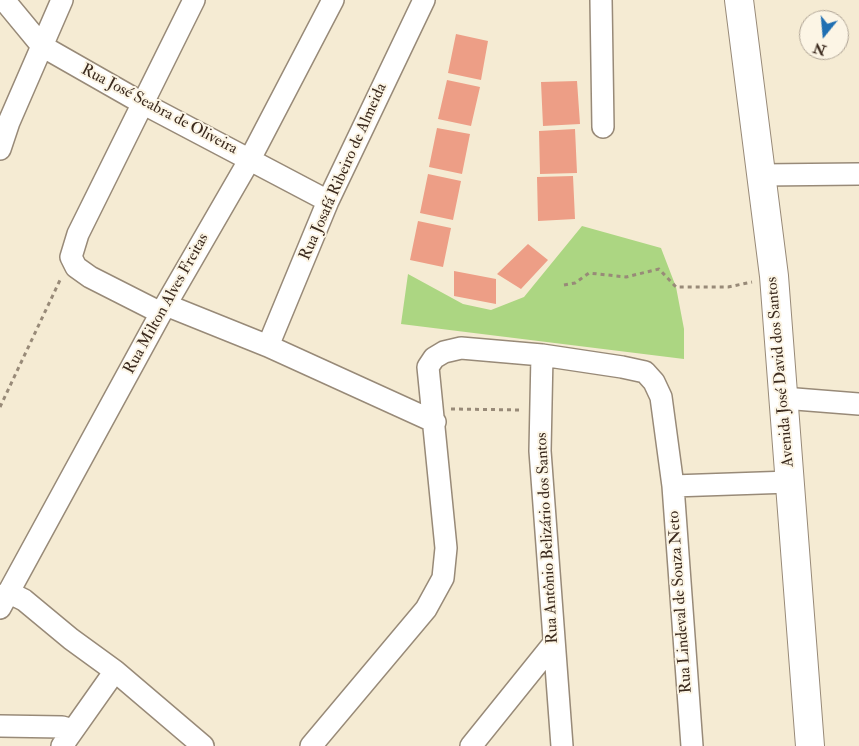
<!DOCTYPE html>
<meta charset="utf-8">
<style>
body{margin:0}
#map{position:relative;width:859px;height:746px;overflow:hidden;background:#f5ebd3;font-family:"IM FELL Double Pica",serif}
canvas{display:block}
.north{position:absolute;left:799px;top:10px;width:50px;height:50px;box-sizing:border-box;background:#fcf5e5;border:1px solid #afa495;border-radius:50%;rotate:197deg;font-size:14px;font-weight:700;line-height:20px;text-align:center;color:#3b2a1e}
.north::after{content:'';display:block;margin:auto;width:18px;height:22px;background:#1f6fb2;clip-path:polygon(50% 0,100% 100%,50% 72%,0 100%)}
</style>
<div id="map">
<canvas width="859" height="746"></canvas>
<div class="north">N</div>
</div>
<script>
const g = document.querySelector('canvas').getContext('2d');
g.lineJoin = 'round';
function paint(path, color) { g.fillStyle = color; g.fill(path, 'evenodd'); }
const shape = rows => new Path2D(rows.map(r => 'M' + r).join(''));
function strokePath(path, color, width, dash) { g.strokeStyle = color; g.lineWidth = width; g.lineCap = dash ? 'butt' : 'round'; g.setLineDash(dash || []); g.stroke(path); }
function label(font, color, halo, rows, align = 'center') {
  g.font = font + ' "IM FELL Double Pica",serif'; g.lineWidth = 4; g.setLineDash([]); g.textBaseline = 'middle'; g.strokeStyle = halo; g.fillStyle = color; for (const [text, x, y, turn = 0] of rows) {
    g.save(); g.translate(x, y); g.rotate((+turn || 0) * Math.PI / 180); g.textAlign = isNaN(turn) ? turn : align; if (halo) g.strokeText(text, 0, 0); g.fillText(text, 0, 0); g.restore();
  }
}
paint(shape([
 [582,226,661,248,676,287,684,329,684,359,401,324,408,274,463,304,491,310,524,297]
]), '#acd682');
paint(shape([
 [456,34,488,41,481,80,448,73],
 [447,80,480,87,471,126,438,119],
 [577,81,580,124,543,126,541,82],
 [437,128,470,134,462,174,429,167],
 [575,129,577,173,540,174,539,131],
 [428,174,461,181,453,220,420,213],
 [573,176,575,219,538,221,537,177],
 [418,221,451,228,443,267,410,260],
 [528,244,548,260,521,289,497,274],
 [454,271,496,279,496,304,454,296]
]), '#ed9e86');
const street = shape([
 [4,0,42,46,142,103,328,201],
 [601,0,603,127],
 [0,149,9,122,62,0],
 [762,175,859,174],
 [166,305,268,346,435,422],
 [161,313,90,277,76,267,71,257,78,234,194,0],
 [268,346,328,201,424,0],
 [542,355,540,451,562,746],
 [783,398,859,404],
 [673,486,790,482],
 [8,592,24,600,71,639,115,671,62,746],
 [0,608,161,313,250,159,333,0],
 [115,671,203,746],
 [0,726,62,727,73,730],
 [311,746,426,609,443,578,446,548,428,367,434,358,444,352,461,348,542,355,622,367,645,372,654,382,661,397,673,486,692,746],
 [471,746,554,643]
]);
const secondary = shape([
 [739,0,774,276,810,746]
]);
strokePath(street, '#988a78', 24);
strokePath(secondary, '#988a78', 30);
strokePath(shape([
 [564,285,575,283,589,273,626,277,659,269,676,287,728,287,752,282],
 [0,407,61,278],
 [451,409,522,410]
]), '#988a78', 3, [4, 4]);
strokePath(street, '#fff', 21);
strokePath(secondary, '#fff', 28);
label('16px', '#3b2a1e', '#fcf5e5', [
 ["Rua José Seabra de Oliveira",159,110,28],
 ["Rua Josafá Ribeiro de Almeida",344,172,-66],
 ["Rua Milton Alves Freitas",167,304,-61],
 ["Avenida José David dos Santos",781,372,-95],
 ["Rua Antônio Belizário dos Santos",548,538,-93],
 ["Rua Lindeval de Souza Neto",681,602,-94]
]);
</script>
